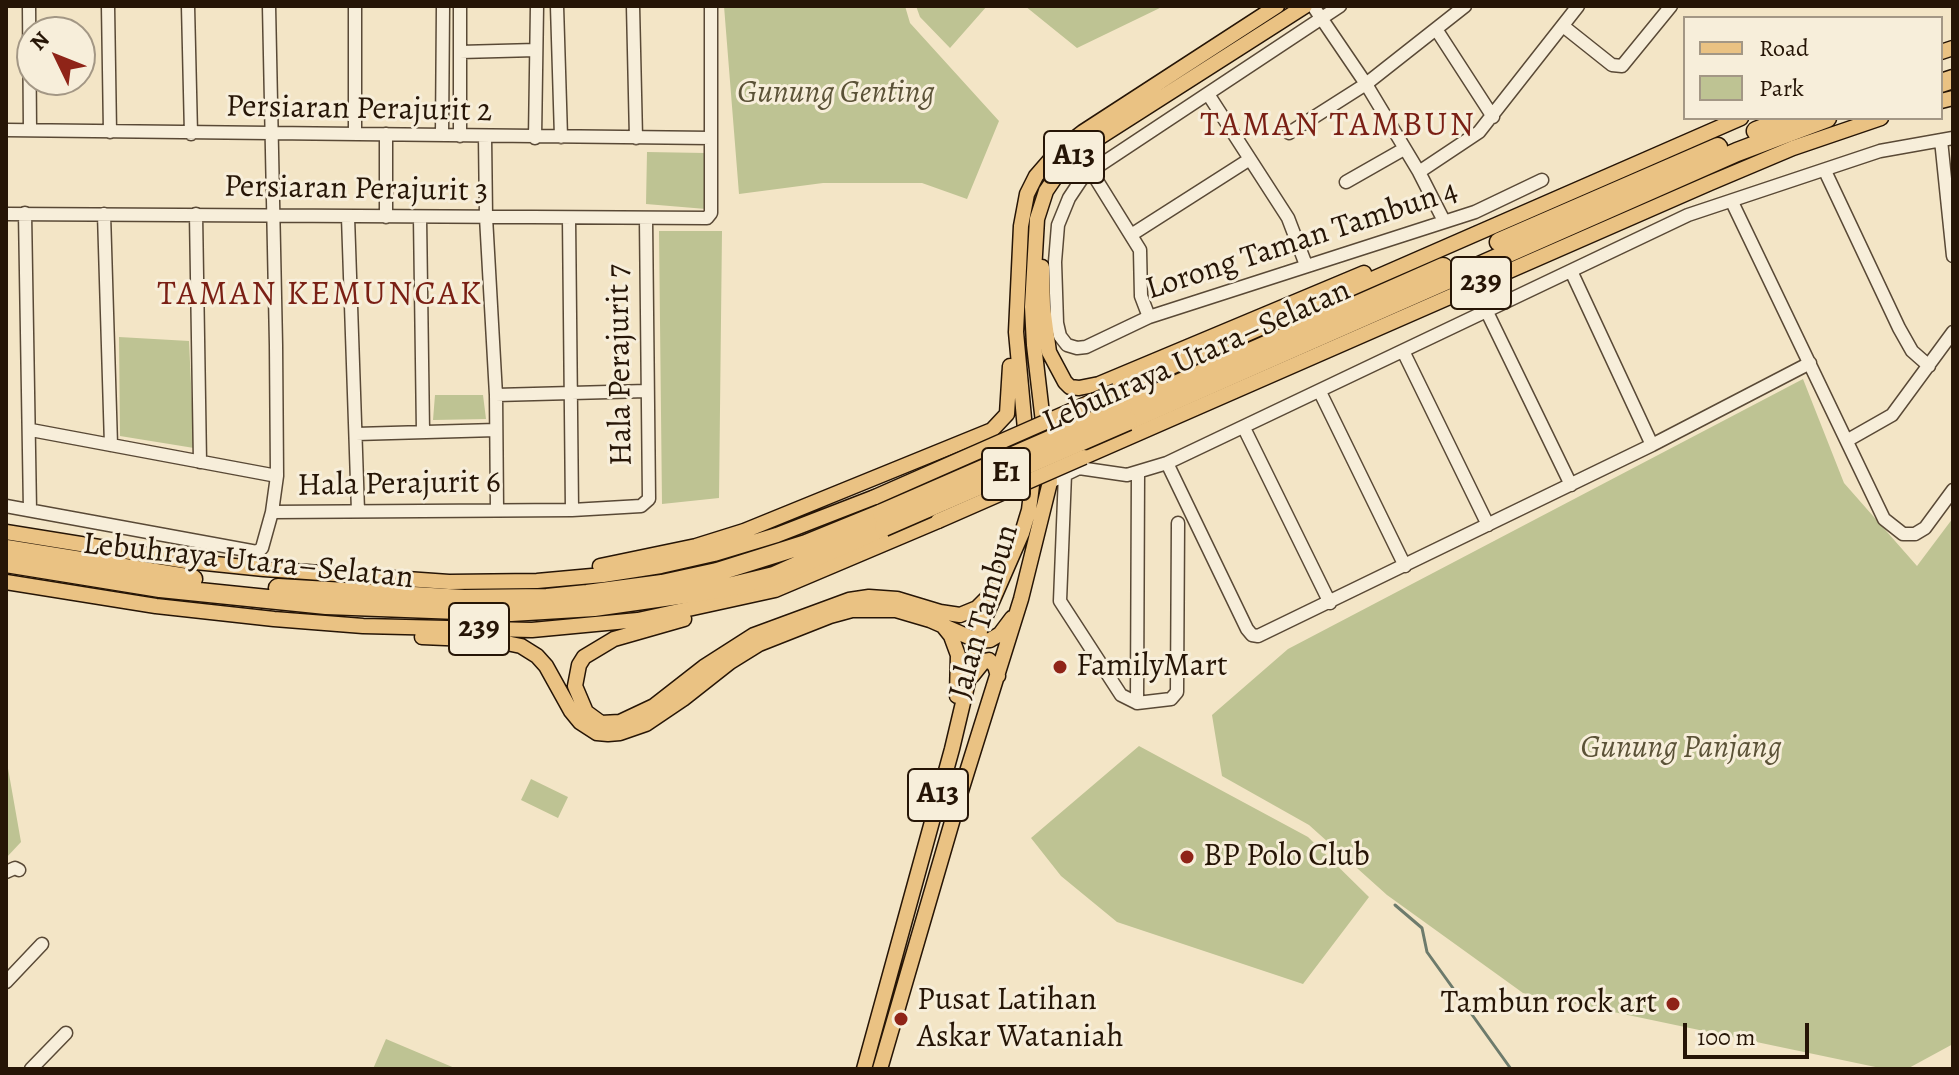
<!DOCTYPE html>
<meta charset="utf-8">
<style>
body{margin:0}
#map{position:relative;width:1959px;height:1075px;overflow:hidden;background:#f3e5c6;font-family:Alegreya,serif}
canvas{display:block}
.frame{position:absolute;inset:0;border:8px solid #261506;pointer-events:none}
.legend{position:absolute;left:1683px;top:16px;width:260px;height:104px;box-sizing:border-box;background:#f7eeda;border:2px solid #a39785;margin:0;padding:10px 14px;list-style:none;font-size:24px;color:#261506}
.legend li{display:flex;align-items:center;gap:16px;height:40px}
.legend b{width:40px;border:2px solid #a39785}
.north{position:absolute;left:16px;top:16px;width:80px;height:80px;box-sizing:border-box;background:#f7eeda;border:2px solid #a39785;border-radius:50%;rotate:313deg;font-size:22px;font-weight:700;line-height:32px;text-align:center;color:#261506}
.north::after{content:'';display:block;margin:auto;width:28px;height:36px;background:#8f2418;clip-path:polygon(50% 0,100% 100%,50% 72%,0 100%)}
.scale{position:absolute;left:1683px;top:1023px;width:126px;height:36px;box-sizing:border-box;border:4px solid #261506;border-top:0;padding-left:10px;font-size:24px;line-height:28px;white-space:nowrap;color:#261506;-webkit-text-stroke:6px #f7eeda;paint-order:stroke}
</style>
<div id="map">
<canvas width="1959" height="1075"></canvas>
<div class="frame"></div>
<ul class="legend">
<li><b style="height:10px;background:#eac283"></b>Road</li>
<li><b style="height:22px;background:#bec393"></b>Park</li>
</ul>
<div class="north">N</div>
<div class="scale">100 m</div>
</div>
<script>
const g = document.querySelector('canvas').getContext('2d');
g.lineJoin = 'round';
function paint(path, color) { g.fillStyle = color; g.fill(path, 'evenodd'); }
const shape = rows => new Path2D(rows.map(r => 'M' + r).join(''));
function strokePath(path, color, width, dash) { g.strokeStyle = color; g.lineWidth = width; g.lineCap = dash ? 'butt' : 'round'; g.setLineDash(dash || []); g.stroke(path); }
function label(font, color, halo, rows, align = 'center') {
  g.font = font + ' Alegreya,serif'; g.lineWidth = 6; g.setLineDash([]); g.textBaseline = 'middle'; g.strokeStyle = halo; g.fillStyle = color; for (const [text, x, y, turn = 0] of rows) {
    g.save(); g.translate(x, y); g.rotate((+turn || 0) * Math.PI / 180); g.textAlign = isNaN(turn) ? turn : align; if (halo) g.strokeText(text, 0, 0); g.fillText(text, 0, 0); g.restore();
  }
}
paint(shape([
 [724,6,905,6,910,23,999,121,967,199,922,183,823,183,739,194],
 [916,6,987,6,950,48,920,17],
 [1025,6,1164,6,1077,48],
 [647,152,705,153,706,209,646,204],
 [659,231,722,231,719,498,662,504],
 [119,337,189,341,194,448,120,436],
 [1803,379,1844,483,1917,566,1953,518,1953,1044,1907,1069,1885,1069,1523,993,1387,895,1309,825,1222,776,1212,715,1288,649],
 [435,395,483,395,486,419,433,420],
 [1139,746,1308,837,1369,897,1303,984,1117,922,1061,876,1031,838],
 [6,757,21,842,6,858],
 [531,779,568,797,558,818,521,800],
 [386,1039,457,1069,373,1069]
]), '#bec393');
strokePath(shape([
 [1395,905,1422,928,1427,952,1511,1069]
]), '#6d7b6c', 3);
const minor = shape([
 [29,6,30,130],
 [108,6,110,132],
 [188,6,191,134],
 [269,6,276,345,277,476,272,512],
 [355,6,355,133],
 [557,6,561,137],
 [633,6,636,138],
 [1313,6,1366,84,1419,172,1444,221],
 [1340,6,1091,171,1081,180,1069,198,1058,225,1055,262,1057,323,1060,336,1067,345,1077,348,1086,347,1149,317,1475,212,1542,180],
 [1563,26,1612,65,1622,66,1671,6],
 [1436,29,1493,117],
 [460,52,536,50],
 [1208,94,1288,218,1306,265],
 [6,130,711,138],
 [1289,133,1366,84,1465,6],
 [386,134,386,217],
 [442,135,443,6],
 [460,136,460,6],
 [485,136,486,217,496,395,497,509],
 [535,138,537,6],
 [1941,140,1953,256],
 [1091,171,1140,250,1141,296,1149,317],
 [1825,171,1899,328,1912,351,1929,366],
 [1419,172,1479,132,1578,6],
 [1346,182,1404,149],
 [1732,202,1884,519,1903,534,1915,534,1925,528,1953,490],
 [25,213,30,510],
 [6,214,707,218,711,213,711,6],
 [104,214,111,445],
 [196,214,200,462],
 [348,217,358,511],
 [420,217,423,432],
 [569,218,572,510],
 [1131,235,1250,159],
 [1571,271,1652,445],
 [1487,312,1571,485],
 [1403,351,1488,525],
 [1320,392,1405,566],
 [496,395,647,391],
 [1244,428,1330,603],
 [31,430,277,476],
 [356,434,496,430],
 [1848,440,1892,415,1953,332],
 [1167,463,1247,629,1252,635,1258,636,1652,445,1810,363],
 [1065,474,1060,601,1121,695,1137,703,1138,472],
 [1050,482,1079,468,1127,475,1167,463,1688,215,1880,151,1953,138],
 [6,506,257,552,262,548,272,512,572,510,641,506,649,499,646,219],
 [1137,703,1171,699,1177,692,1178,523],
 [6,872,15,868,19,870],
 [6,982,42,944],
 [31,1069,66,1033]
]);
const major = shape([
 [1941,52,1953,48],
 [1941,101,1953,98],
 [1042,267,1043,307,1049,352,1065,382,1070,387,1079,388,1099,384,1364,273],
 [1116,391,1741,118],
 [1026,440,1016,332,1021,226,1027,194,1036,176,1056,153,1083,132,1277,6],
 [1084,457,1710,183,1793,148,1881,118],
 [6,532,186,561,264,569,449,582,537,581,603,575,661,566,714,554,777,535,875,497],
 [600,566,696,546,744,531,992,430,1007,414,1010,366],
 [6,582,156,606,274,619,363,626,532,630,638,620,775,590,938,521],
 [684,619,614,639,584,657,579,665,575,686,586,712,601,723,620,722,654,706,704,667,754,635,849,600,869,597,897,599,940,612,960,615,977,608,992,593],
 [943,626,951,636,958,655,957,696],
 [422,637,492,640,521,646,537,656,546,666,571,711,580,722,597,733,608,734,620,733,646,724,683,699,730,662,759,644,830,616,852,610,896,610,930,620,978,641,990,640,1000,634,1012,618],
 [972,676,984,661,989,660,995,666,998,676],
 [864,1069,952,749,981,627,1022,533,1029,510,1032,485,1030,469],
 [880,1069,961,791,1021,599,1050,482,1034,345,1032,307,1037,219,1046,191,1061,169,1089,144,1305,6]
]);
const highway = shape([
 [1941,83,1953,79],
 [1756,131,1790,118],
 [1499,242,1718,147],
 [1123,408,1443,267],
 [1128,421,1737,152,1827,118],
 [6,549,193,579],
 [6,563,160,588,326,605,511,612,594,607,720,589,774,576,884,527],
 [278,588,464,599,547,598,587,594,662,584,717,572,806,544,882,513]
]);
strokePath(minor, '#594936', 15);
strokePath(major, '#261506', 17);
strokePath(highway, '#261506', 21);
strokePath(minor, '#f7eeda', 12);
strokePath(major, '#eac283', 14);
strokePath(highway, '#eac283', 18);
const majorBridge = shape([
 [875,497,1116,391],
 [938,521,1084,457]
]);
const highwayBridge = shape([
 [882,513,1123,408],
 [884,527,1128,421]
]);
strokePath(majorBridge, '#261506', 17, []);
strokePath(highwayBridge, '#261506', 21, []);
strokePath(majorBridge, '#eac283', 14);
strokePath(highwayBridge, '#eac283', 18);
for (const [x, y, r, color] of [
 [1060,667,8,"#8f2418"],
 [1187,857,8,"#8f2418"],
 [1673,1004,8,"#8f2418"],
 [901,1019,8,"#8f2418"]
]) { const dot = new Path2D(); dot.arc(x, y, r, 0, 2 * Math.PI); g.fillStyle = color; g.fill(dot); strokePath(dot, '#f7eeda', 3); }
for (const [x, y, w] of [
 [1074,157,60],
 [1481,283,60],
 [1006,474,48],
 [479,629,60],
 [938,795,60]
]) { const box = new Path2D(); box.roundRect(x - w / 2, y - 26, w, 52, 6); g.fillStyle = '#f7eeda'; g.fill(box); strokePath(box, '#261506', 2); }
label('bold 30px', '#261506', null, [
 ["A13",1074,157],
 ["239",1481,283],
 ["E1",1006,474],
 ["239",479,629],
 ["A13",938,795]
]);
label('italic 32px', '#5b5237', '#f7eeda', [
 ["Gunung Genting",836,94],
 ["Gunung Panjang",1681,749]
]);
label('32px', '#261506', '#f7eeda', [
 ["Persiaran Perajurit 2",359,110,1],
 ["Persiaran Perajurit 3",356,190,1],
 ["Lorong Taman Tambun 4",1302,241,-18],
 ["Lebuhraya Utara–Selatan",1197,357,-24],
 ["Hala Perajurit 7",621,365,-91],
 ["Hala Perajurit 6",399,485,-1],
 ["Lebuhraya Utara–Selatan",248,562,6],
 ["Jalan Tambun",985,612,-74]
]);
label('32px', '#261506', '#f7eeda', [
 ["FamilyMart",1076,667],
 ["BP Polo Club",1203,857],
 ["Pusat Latihan",917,1001],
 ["Askar Wataniah",917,1038],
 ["Tambun rock art",1657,1004,"right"]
], 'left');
g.letterSpacing = '2px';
label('34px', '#7a1f14', '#f7eeda', [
 ["TAMAN TAMBUN",1338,127],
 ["TAMAN KEMUNCAK",320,296]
]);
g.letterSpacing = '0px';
</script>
